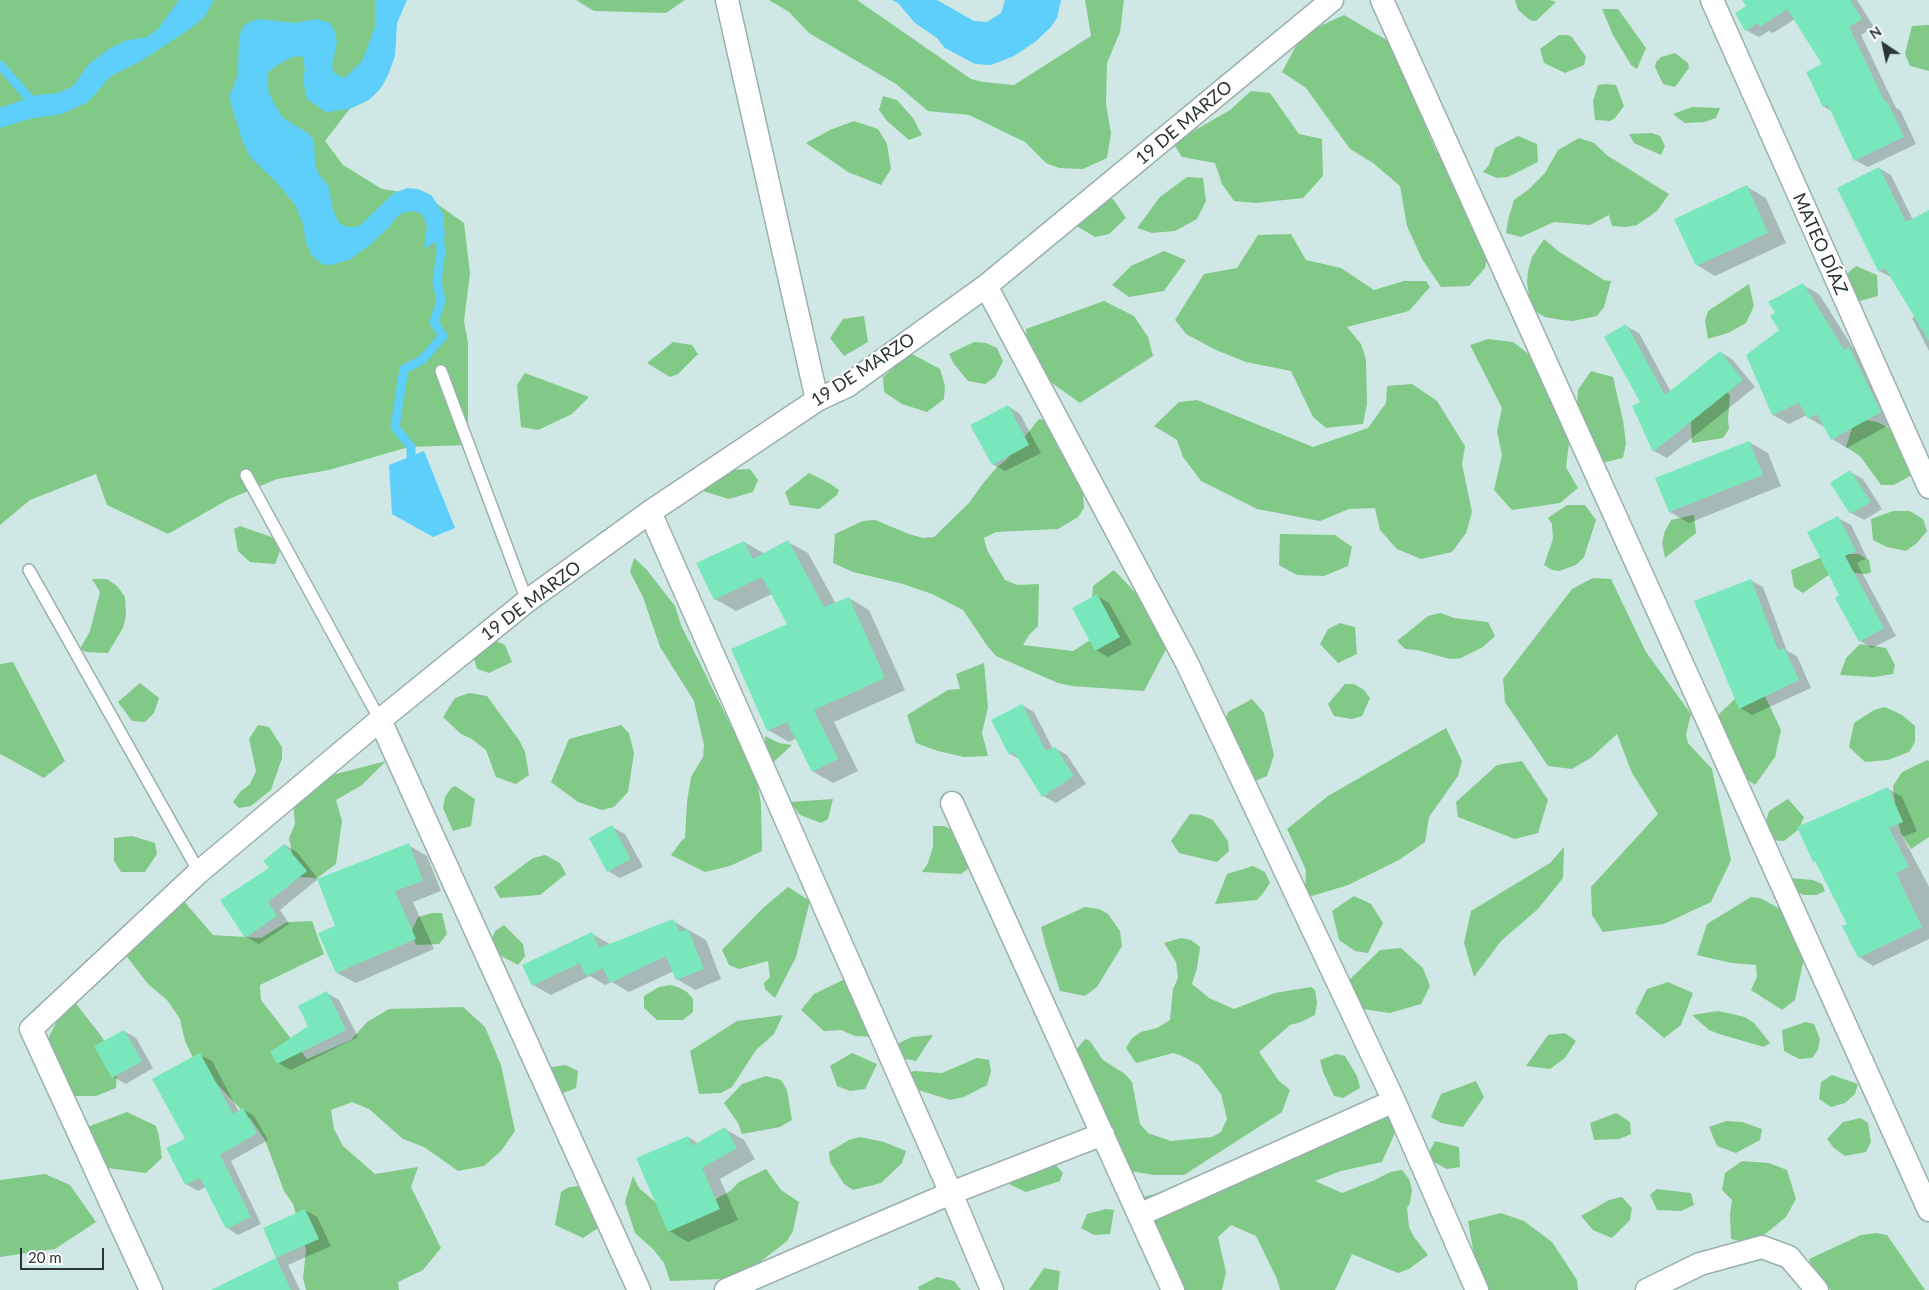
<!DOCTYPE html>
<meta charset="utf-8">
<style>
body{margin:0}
#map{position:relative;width:1929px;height:1290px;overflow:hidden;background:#d0e8e5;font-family:Lato,sans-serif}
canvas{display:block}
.north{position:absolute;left:1859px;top:20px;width:50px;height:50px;-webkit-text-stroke:4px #fff;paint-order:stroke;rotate:326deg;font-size:14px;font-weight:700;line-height:20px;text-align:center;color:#2b3533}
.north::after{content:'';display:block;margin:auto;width:18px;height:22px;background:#2b3533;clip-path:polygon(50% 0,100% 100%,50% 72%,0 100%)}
.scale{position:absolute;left:20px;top:1248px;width:84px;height:22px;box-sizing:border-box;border:2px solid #2b3533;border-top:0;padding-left:6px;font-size:15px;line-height:18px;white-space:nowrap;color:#2b3533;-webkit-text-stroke:4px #fff;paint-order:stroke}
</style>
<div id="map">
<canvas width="1929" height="1290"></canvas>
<div class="north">N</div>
<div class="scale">20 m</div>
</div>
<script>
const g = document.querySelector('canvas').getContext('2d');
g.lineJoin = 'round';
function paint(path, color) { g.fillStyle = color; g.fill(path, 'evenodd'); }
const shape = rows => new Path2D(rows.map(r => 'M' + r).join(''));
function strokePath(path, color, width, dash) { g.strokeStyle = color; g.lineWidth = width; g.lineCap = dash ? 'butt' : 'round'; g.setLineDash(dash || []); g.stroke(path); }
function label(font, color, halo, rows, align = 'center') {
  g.font = font + ' Lato,sans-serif'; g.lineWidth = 4.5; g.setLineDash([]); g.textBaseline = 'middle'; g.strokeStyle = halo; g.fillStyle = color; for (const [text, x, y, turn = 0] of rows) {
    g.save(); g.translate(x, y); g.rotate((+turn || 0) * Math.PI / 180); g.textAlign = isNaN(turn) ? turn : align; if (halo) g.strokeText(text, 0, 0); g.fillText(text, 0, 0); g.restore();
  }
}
paint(shape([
 [0,0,389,0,355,102,325,141,343,165,382,189,426,196,464,223,470,273,464,321,468,343,468,445,409,447,329,470,277,479,229,499,168,534,107,505,96,474,30,500,0,525],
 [576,0,685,0,666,13,594,11],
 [769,0,857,0,971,79,983,82,1014,85,1091,36,1085,0,1124,0,1120,32,1107,63,1106,104,1111,133,1107,158,1083,169,1059,168,1046,163,1025,142,969,115,928,111,896,84,809,33,789,12],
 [1515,0,1550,0,1556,2,1536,21,1530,20,1518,10],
 [1602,9,1618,9,1646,48,1637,69,1631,65,1613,35],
 [1344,15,1390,42,1428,124,1427,130,1436,151,1453,167,1490,242,1485,268,1469,286,1441,287,1422,259,1407,226,1400,186,1373,163,1350,149,1306,88,1282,72,1297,44,1320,26],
 [1929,25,1929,71,1910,66,1905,54,1912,26],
 [1559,35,1567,35,1572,37,1586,57,1584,65,1565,73,1544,63,1540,49],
 [1675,53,1688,63,1689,68,1675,87,1663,84,1655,67,1656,62,1661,57],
 [1606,84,1616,85,1624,106,1615,118,1610,121,1595,120,1593,101,1598,85],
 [1251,91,1270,93,1299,134,1322,139,1323,176,1303,198,1256,203,1234,201,1222,184,1215,163,1182,157,1173,143,1230,110],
 [883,96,897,100,913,118,922,135,909,140,887,121,879,110],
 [1692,107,1720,108,1716,118,1704,122,1685,123,1673,114],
 [854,121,878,129,887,144,891,169,881,185,848,172,806,143,830,130],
 [1652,133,1660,136,1665,146,1661,155,1634,143,1629,134],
 [1518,136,1537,144,1538,162,1508,177,1497,178,1483,172,1489,165,1495,148],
 [1579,138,1594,143,1608,156,1669,194,1657,211,1637,225,1626,227,1612,226,1609,215,1590,225,1554,222,1521,237,1506,233,1508,220,1514,200,1528,190,1545,173,1558,150],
 [1187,177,1203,178,1206,201,1197,219,1175,231,1152,233,1137,228,1160,197],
 [1084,197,1113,199,1126,218,1109,234,1095,237,1075,225],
 [1291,234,1306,260,1341,268,1374,290,1404,281,1426,281,1430,287,1409,311,1347,327,1361,344,1366,360,1367,404,1363,424,1326,428,1313,417,1291,371,1246,362,1216,350,1186,334,1175,320,1204,274,1237,268,1258,235],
 [1544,239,1558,251,1604,280,1611,281,1604,307,1597,316,1573,321,1562,320,1545,317,1531,309,1527,282,1528,271,1532,257],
 [1164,251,1186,260,1164,291,1129,297,1112,285,1131,266],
 [1856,266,1877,275,1878,296,1846,305,1843,277],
 [1749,284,1754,306,1746,323,1728,333,1708,339,1705,321,1708,311],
 [1104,301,1134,316,1148,337,1153,356,1080,403,1052,383,1027,355,1026,329],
 [864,316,868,342,844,356,830,338,843,319],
 [1488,339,1513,342,1539,362,1570,436,1566,467,1578,488,1560,503,1512,510,1494,490,1502,455,1497,431,1502,408,1470,345],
 [673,342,692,345,698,354,678,374,670,377,647,363],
 [974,342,986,343,997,348,1003,361,995,377,985,384,968,381,954,364,949,354],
 [910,353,940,369,945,386,944,399,927,412,902,404,884,392,883,377],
 [1591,371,1613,377,1623,420,1626,443,1623,458,1597,464,1577,406,1578,390],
 [525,373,589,397,572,414,538,430,521,427,517,385],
 [1412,384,1437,401,1465,446,1462,464,1472,512,1466,533,1452,552,1421,559,1397,549,1380,530,1375,508,1349,509,1320,521,1257,509,1201,481,1183,457,1177,440,1154,426,1179,402,1197,400,1313,447,1368,428,1386,403,1387,386],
 [1718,385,1730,395,1728,419,1729,429,1723,438,1692,443,1690,405],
 [1039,419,1046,420,1082,479,1084,508,1078,517,1058,529,996,532,984,538,987,550,1005,580,1017,585,1039,584,1038,626,1029,635,1023,645,1073,651,1098,635,1092,599,1093,586,1114,570,1168,627,1172,638,1144,691,1072,686,1058,683,996,656,988,647,963,610,932,594,903,584,853,572,833,563,835,534,863,521,875,520,909,534,923,538,934,537,969,503,984,482,997,467,1006,460],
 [1866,420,1877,422,1889,428,1901,440,1912,475,1894,485,1881,485,1860,456,1846,447,1853,425],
 [750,469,758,480,753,492,729,499,703,491,699,482,710,471],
 [809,473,829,483,839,490,837,495,819,509,790,505,785,492],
 [1567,505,1585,505,1596,520,1584,557,1576,565,1559,571,1552,570,1544,565,1553,539,1552,524,1548,518],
 [1893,511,1910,511,1923,519,1927,531,1917,543,1906,551,1887,547,1873,540,1871,519],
 [1694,515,1696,533,1665,558,1662,543,1665,531,1671,520],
 [240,526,277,539,280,551,275,564,250,562,238,551,234,529],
 [1280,534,1335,535,1352,547,1348,566,1324,576,1297,575,1279,565],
 [1829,554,1858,554,1869,560,1871,572,1866,574,1838,571,1830,574,1803,593,1794,587,1791,570],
 [634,558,647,570,675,606,681,625,740,744,753,758,761,804,762,851,730,866,705,872,671,855,682,840,685,838,687,802,691,777,703,757,704,745,694,701,660,647,643,597,630,572],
 [1593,578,1611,579,1646,652,1691,714,1686,735,1688,743,1712,769,1731,860,1711,902,1664,924,1603,932,1592,915,1591,887,1658,814,1632,773,1617,734,1592,757,1572,769,1548,766,1505,702,1503,679,1572,589],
 [92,579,107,579,117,586,125,597,126,616,123,628,108,653,86,652,80,649,90,631,100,592],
 [1441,613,1454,618,1488,622,1495,636,1483,647,1461,658,1450,659,1417,650,1405,649,1397,641,1428,616],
 [1340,623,1355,627,1357,654,1338,663,1320,644,1328,629],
 [488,637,505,645,512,662,489,673,477,669,473,656],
 [1860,644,1886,648,1895,665,1893,674,1874,677,1840,675,1846,658],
 [13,662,65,761,44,778,0,754,0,664],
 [984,663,988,707,982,733,988,756,964,757,938,751,916,743,907,715,948,690,960,689,956,674],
 [140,683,159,698,154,713,145,722,132,721,118,702],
 [1345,684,1354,684,1364,690,1370,698,1362,716,1352,719,1334,716,1328,704],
 [1747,687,1765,696,1781,730,1775,757,1755,785,1725,763,1716,717],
 [469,693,487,696,519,740,525,752,529,775,516,784,496,777,486,750,472,739,461,734,443,717,455,698],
 [1252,699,1264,713,1274,755,1267,776,1246,785,1218,743,1228,712],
 [1885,707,1902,715,1915,726,1915,742,1909,752,1888,760,1865,762,1849,747,1854,723,1874,710],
 [258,725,269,727,282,747,282,758,271,790,251,806,239,808,233,802,240,792,250,784,256,771,249,739],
 [621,725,629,733,634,753,628,792,614,807,602,810,578,802,551,782,569,739],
 [1446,728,1462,761,1458,776,1429,817,1425,842,1399,860,1348,885,1312,896,1305,892,1306,870,1287,829,1328,796],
 [765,736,779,743,792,745,766,769],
 [1927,760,1929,761,1929,837,1911,849,1901,833,1896,814,1893,786,1902,772],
 [386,761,362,785,336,800,342,821,336,864,317,878,297,877,289,838,295,824,292,791,315,776,336,774],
 [1522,761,1548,800,1538,833,1515,839,1458,817,1456,802,1497,765],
 [455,786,475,799,471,826,453,831,443,808,445,797,451,788],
 [833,799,828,819,821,823,800,815,790,802],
 [1788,799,1804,817,1799,829,1784,841,1769,840,1762,836,1769,811],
 [1190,814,1201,815,1213,820,1228,841,1229,851,1217,862,1179,853,1171,841],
 [933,826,944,826,951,829,965,848,973,865,961,874,922,872,928,863,933,847],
 [132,836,155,843,157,854,145,872,121,872,114,861,114,838],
 [1564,847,1563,878,1538,909,1501,941,1474,977,1464,943,1471,911,1550,863],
 [545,855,560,863,566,874,540,895,500,898,494,887,533,858],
 [1253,866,1265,872,1270,883,1264,892,1257,900,1215,904,1227,874],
 [1789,878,1813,880,1822,884,1825,891,1817,895,1804,895,1785,887],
 [788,887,810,901,796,957,775,998,765,989,764,983,770,977,768,961,739,969,729,965,722,950,763,908],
 [1354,896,1371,904,1383,923,1368,953,1355,951,1339,940,1332,911],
 [1751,897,1760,898,1782,910,1805,953,1795,1000,1782,1010,1751,990,1757,977,1756,965,1732,963,1697,955,1707,924],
 [182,899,213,935,261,938,287,922,312,921,324,954,260,985,261,1000,307,1059,351,1040,367,1022,389,1009,463,1007,485,1027,501,1065,515,1131,501,1151,484,1166,458,1171,424,1147,403,1139,369,1109,352,1102,331,1110,334,1129,343,1146,375,1174,418,1167,411,1187,441,1248,423,1270,398,1282,399,1290,306,1290,303,1278,306,1250,293,1204,284,1191,265,1140,252,1121,194,1060,185,1041,180,1019,167,1000,148,984,117,944],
 [1085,907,1099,909,1108,914,1120,931,1122,946,1097,987,1085,996,1060,991,1046,947,1041,927],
 [432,913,442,913,447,934,439,944,416,945,411,932,418,917],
 [504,925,523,944,525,956,518,965,488,949,495,931],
 [1181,938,1191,940,1200,947,1197,968,1192,984,1209,998,1234,1009,1275,993,1311,987,1315,990,1317,1003,1315,1015,1301,1022,1290,1025,1259,1052,1279,1081,1290,1090,1282,1112,1184,1175,1154,1175,1130,1171,1067,1061,1085,1039,1090,1041,1103,1060,1125,1074,1132,1082,1140,1124,1148,1133,1171,1141,1212,1137,1221,1132,1227,1119,1221,1094,1199,1065,1182,1056,1173,1053,1136,1063,1126,1048,1132,1038,1141,1032,1157,1028,1170,1020,1173,989,1178,978,1176,962,1164,943],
 [1401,948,1423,968,1430,986,1421,1004,1390,1013,1355,1008,1345,984,1380,950],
 [849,977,880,1003,881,1037,855,1036,841,1030,824,1031,801,1010,814,994],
 [1668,982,1693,993,1681,1025,1664,1038,1635,1013,1647,989],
 [670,985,678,987,687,992,693,999,693,1012,683,1020,657,1020,644,1008,644,996,659,987],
 [70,996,102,1037,117,1068,116,1088,96,1096,56,1096,40,1076,40,1054],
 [1718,1011,1745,1017,1754,1023,1770,1043,1764,1047,1719,1034,1709,1030,1692,1015],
 [783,1015,774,1034,756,1050,732,1087,721,1093,699,1094,690,1051,737,1021],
 [1806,1022,1814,1024,1820,1039,1818,1050,1812,1058,1799,1059,1784,1051,1782,1030],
 [1565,1033,1576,1041,1565,1058,1550,1069,1526,1066,1548,1035],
 [933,1035,916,1061,900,1058,899,1043,912,1037],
 [852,1053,877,1064,865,1089,850,1091,837,1086,830,1066],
 [1336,1054,1345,1056,1357,1076,1360,1088,1343,1098,1334,1096,1323,1072,1320,1060],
 [977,1058,989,1060,991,1071,987,1085,964,1097,950,1100,912,1088,906,1074,914,1071,942,1073],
 [566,1065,578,1071,576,1088,558,1095,551,1078,551,1067],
 [1832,1075,1858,1084,1855,1094,1845,1103,1831,1107,1819,1099,1821,1082],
 [766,1076,781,1080,787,1090,792,1120,780,1127,742,1134,738,1123,724,1103,742,1084],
 [1476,1081,1484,1097,1463,1127,1441,1123,1431,1117,1441,1094],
 [1389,1086,1397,1119,1394,1135,1382,1162,1341,1171,1315,1181,1342,1193,1375,1180,1390,1172,1402,1170,1409,1179,1412,1190,1410,1203,1407,1208,1409,1227,1414,1237,1428,1255,1409,1269,1398,1273,1352,1254,1335,1290,1280,1290,1277,1279,1256,1236,1231,1225,1218,1237,1226,1272,1222,1290,1182,1290,1140,1198,1169,1190,1296,1141,1371,1099],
 [127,1112,156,1126,159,1136,162,1158,146,1173,92,1166,85,1128],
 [1616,1113,1630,1122,1631,1134,1619,1139,1594,1140,1590,1123],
 [1861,1118,1868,1123,1871,1142,1866,1152,1845,1156,1834,1148,1827,1139,1843,1122],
 [1726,1121,1742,1122,1762,1129,1760,1140,1736,1153,1717,1146,1709,1127],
 [860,1137,884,1142,906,1151,902,1163,881,1183,853,1190,844,1184,830,1162,829,1152,849,1140],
 [1435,1141,1459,1147,1460,1167,1447,1169,1426,1158],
 [1742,1161,1769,1163,1787,1170,1796,1199,1786,1217,1753,1244,1731,1239,1730,1214,1732,1200,1722,1190,1725,1173],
 [1055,1164,1063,1173,1060,1181,1026,1192,1009,1184,1013,1173],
 [766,1169,781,1190,799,1202,793,1231,787,1241,750,1270,722,1279,670,1281,664,1263,653,1249,635,1233,625,1202,633,1176,639,1188,674,1218,695,1211,730,1191,739,1182],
 [45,1174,70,1185,96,1222,55,1249,0,1257,0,1180],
 [581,1186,605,1218,598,1228,583,1238,555,1225,561,1192,569,1187],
 [1657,1189,1691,1193,1694,1205,1681,1211,1657,1210,1650,1195],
 [1622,1197,1632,1208,1630,1220,1612,1238,1593,1230,1581,1216,1609,1200],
 [1106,1209,1114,1210,1110,1234,1094,1235,1081,1228,1087,1214],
 [1501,1213,1524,1221,1552,1242,1577,1280,1578,1290,1468,1290,1464,1280,1474,1255,1468,1221],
 [1876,1233,1887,1235,1925,1290,1831,1290,1817,1277,1809,1259,1861,1235],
 [1044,1268,1060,1271,1058,1290,1029,1290],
 [937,1277,954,1281,961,1290,919,1290,918,1287]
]), '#81c986');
paint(shape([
 [179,0,214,0,205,16,194,26,143,60,111,76,88,102,62,114,29,119,0,128,0,108,37,95,58,93,73,86,89,64,109,49,124,41,147,37,158,29],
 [375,0,407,0,397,23,395,56,389,73,381,88,369,100,350,109,326,112,307,99,303,80,305,70,303,57,296,56,284,61,269,71,267,77,269,94,282,117,309,134,314,141,315,165,319,175,328,185,333,210,339,223,347,227,358,227,394,193,407,188,418,189,431,195,436,202,443,214,445,236,424,249,427,226,422,214,413,211,403,213,397,217,389,227,370,245,349,260,331,265,322,264,311,255,306,242,303,224,295,205,277,183,250,157,242,140,229,97,236,81,238,71,239,37,243,27,249,22,258,19,294,23,317,19,330,23,335,32,337,42,332,65,334,73,345,78,361,62,365,54,375,27],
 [892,0,937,0,974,21,987,22,1001,13,1005,0,1061,0,1057,18,1051,27,1035,42,1014,56,991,65,975,64,945,48,937,38,915,23,898,3],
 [424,451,455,528,433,537,392,514,389,465]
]), '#5ecefa');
paint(shape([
 [1757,0,1857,0,1874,27,1861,35,1896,108,1900,110,1916,144,1868,167,1855,160,1832,111,1824,107,1808,72,1824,64,1795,19,1773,33,1769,31,1759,37,1746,30],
 [1879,168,1891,175,1913,220,1929,211,1929,351,1912,318,1916,316,1891,277,1879,271],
 [1747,187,1766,198,1786,243,1715,276,1697,265],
 [1803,285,1819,294,1855,351,1865,357,1896,421,1847,448,1832,439,1826,428,1809,418,1807,415,1789,424,1773,415,1748,355,1781,330],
 [1626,326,1639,333,1671,392,1720,352,1732,359,1755,387,1667,458,1654,451,1634,407,1642,403],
 [1008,406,1020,414,1041,453,1005,471,992,464],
 [1749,442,1768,453,1781,486,1689,523,1670,512],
 [1850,472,1863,479,1882,509,1864,520,1851,513],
 [1838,518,1851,525,1867,558,1857,563,1896,636,1872,648,1860,641,1841,596],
 [744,542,765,554,788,542,808,553,836,604,849,598,869,610,905,690,834,722,858,771,833,783,812,771,797,738,789,742,768,730,789,624,772,594,736,611,715,599],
 [1750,580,1763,587,1787,651,1797,656,1811,688,1752,715,1740,708],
 [1097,596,1109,603,1132,644,1108,657,1096,650],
 [1022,705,1034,712,1053,749,1055,748,1067,755,1086,784,1056,803,1043,796,1021,760,1010,754],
 [1887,788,1902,797,1917,831,1903,837,1929,887,1929,939,1873,966,1859,957,1849,924,1817,863,1814,861],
 [612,827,625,834,643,867,620,878,608,871],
 [285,845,297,852,318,879,408,845,427,856,441,891,413,902,434,949,356,983,337,973,337,927,318,879,280,910,289,924,259,944,246,937,270,868],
 [673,921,706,940,721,979,695,990,677,979,674,971,629,992,612,982,605,985,590,976,551,995,533,985,592,934,610,944],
 [327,993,339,1000,358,1037,291,1070,278,1063,310,1026],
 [124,1031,136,1038,153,1068,126,1084,113,1077],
 [200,1055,212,1061,239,1112,243,1109,254,1116,268,1140,231,1161,261,1224,238,1235,227,1228,206,1187,198,1191,186,1184,186,1139],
 [725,1129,744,1140,755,1159,720,1179,738,1220,688,1242,669,1231,688,1137,699,1144],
 [305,1210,317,1217,331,1246,288,1265,300,1290,243,1290,238,1278,277,1259,264,1229]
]), '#0003');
strokePath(shape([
 [0,65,36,106],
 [411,456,411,447,395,427,404,369,422,360,443,336,434,322,441,301,437,281,441,252,439,234,437,227]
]), '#5ecefa', 9);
paint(shape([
 [1742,0,1850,0,1862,19,1849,27,1885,102,1887,101,1904,137,1854,161,1828,105,1823,107,1806,72,1822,64,1787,9,1760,27,1758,23,1745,31,1735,13,1746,6],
 [1879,167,1906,222,1929,210,1929,341,1885,268,1878,271,1837,188],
 [1747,185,1768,233,1696,266,1674,219],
 [1803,283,1844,350,1849,347,1881,412,1831,440,1817,414,1808,419,1799,403,1772,415,1746,355,1779,330,1770,316,1775,312,1768,302],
 [1626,324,1665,395,1720,351,1743,380,1653,452,1632,406,1640,402,1604,337],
 [1008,405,1029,445,992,465,970,425],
 [1749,441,1763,475,1669,512,1655,478],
 [1850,470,1871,502,1850,514,1830,483],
 [1838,516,1856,551,1845,556,1884,628,1859,642,1835,598,1839,595,1807,532],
 [788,540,824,607,849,597,885,678,814,710,838,759,812,772,787,722,767,731,731,649,787,624,762,577,714,600,696,563,744,541,753,559],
 [1751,579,1778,650,1784,648,1799,680,1739,709,1694,601],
 [1097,594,1120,637,1095,651,1072,608],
 [1022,704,1046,751,1055,747,1074,776,1042,797,1014,752,1009,755,991,720],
 [1888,787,1903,822,1889,828,1909,867,1896,873,1922,927,1858,958,1842,926,1847,924,1815,861,1813,862,1797,827],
 [612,825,631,859,607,872,589,838],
 [409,843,423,881,395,891,416,939,336,973,318,933,335,926,317,879],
 [284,844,307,871,268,902,277,916,245,938,220,900,269,868,263,861],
 [673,919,680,932,688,929,704,969,676,980,666,956,610,983,603,968,586,976,580,963,532,986,522,965,592,932,599,948],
 [327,991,346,1030,277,1064,270,1052,308,1026,298,1006],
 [124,1030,142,1061,112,1078,94,1046],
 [200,1053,233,1114,243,1108,257,1133,220,1155,251,1217,226,1229,200,1178,185,1185,166,1148,185,1139,152,1079],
 [725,1127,737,1148,702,1168,720,1209,668,1232,636,1158,688,1136,692,1146],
 [305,1209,319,1239,276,1258,263,1228],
 [276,1258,291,1290,211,1290]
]), '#79e7bc');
const service = shape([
 [441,371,527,601],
 [246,475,380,720],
 [29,570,199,872]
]);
const minor = shape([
 [727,0,817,400],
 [1382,0,1929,1210],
 [1712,0,1929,487],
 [986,286,1187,663,1394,1101,1477,1290],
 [650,512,951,1193,992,1290],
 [380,720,639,1290],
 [952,803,1173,1290],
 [1139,1215,1394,1101],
 [151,1290,31,1029,199,872,380,720,527,601,650,512,817,400,847,386,986,286,1332,0],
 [726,1290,951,1193,1103,1134],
 [1647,1290,1700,1264,1762,1247,1789,1257,1817,1290]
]);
strokePath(service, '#99b0ad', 14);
strokePath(minor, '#99b0ad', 25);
strokePath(service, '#fff', 11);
strokePath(minor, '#fff', 22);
label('18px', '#2b3533', '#fff', [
 ["19 DE MARZO",1184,123,-40],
 ["MATEO DÍAZ",1820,244,66],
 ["19 DE MARZO",863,370,-33],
 ["19 DE MARZO",531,601,-37]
]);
</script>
